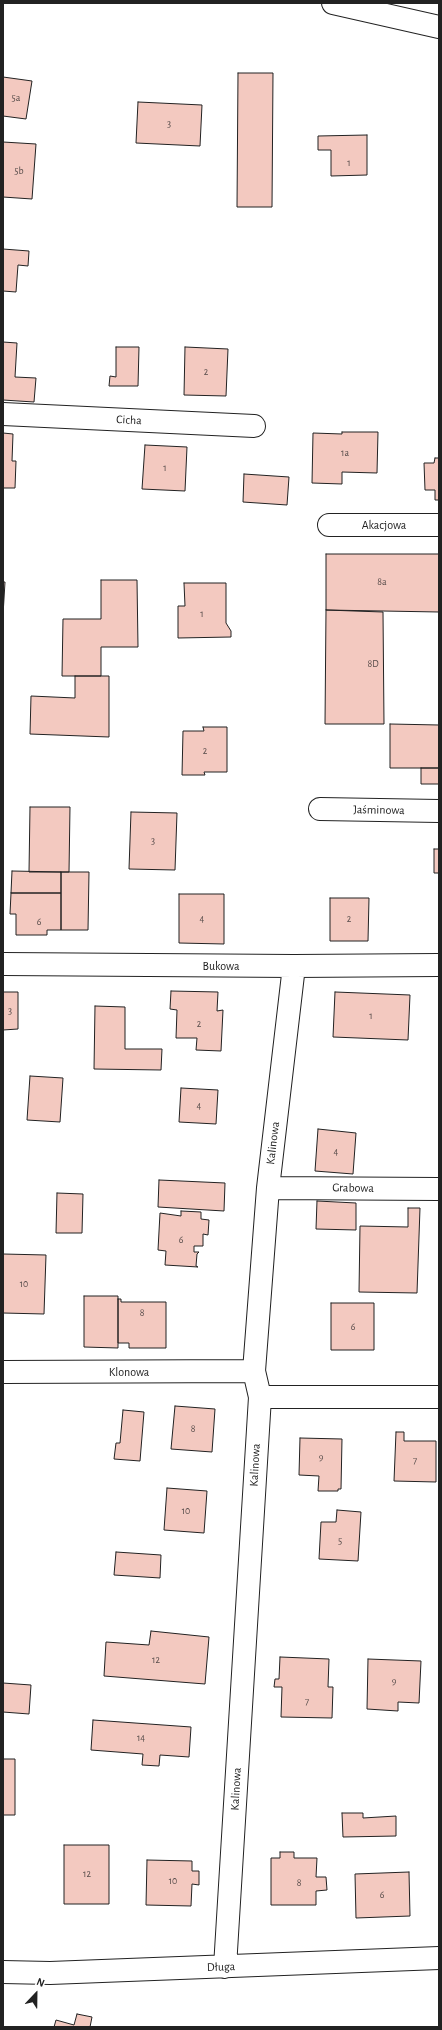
<!DOCTYPE html>
<meta charset="utf-8">
<style>
body{margin:0}
#map{position:relative;width:442px;height:2030px;overflow:hidden;background:#fff;font-family:"Alegreya Sans",sans-serif}
canvas{display:block}
.frame{position:absolute;inset:0;border:4px solid #222;pointer-events:none}
.north{position:absolute;left:16px;top:1974px;width:40px;height:40px;-webkit-text-stroke:3px #fff;paint-order:stroke;rotate:22deg;font-size:11px;font-weight:700;line-height:16px;text-align:center;color:#222}
.north::after{content:'';display:block;margin:auto;width:14px;height:18px;background:#222;clip-path:polygon(50% 0,100% 100%,50% 72%,0 100%)}
</style>
<div id="map">
<canvas width="442" height="2030"></canvas>
<div class="frame"></div>
<div class="north">N</div>
</div>
<script>
const g = document.querySelector('canvas').getContext('2d');
g.lineJoin = 'round';
function paint(path, color) { g.fillStyle = color; g.fill(path, 'evenodd'); }
const shape = rows => new Path2D(rows.map(r => 'M' + r).join(''));
function strokePath(path, color, width, dash) { g.strokeStyle = color; g.lineWidth = width; g.lineCap = dash ? 'butt' : 'round'; g.setLineDash(dash || []); g.stroke(path); }
function label(font, color, halo, rows, align = 'center') {
  g.font = font + ' "Alegreya Sans",sans-serif'; g.lineWidth = 3; g.setLineDash([]); g.textBaseline = 'middle'; g.strokeStyle = halo; g.fillStyle = color; for (const [text, x, y, turn = 0] of rows) {
    g.save(); g.translate(x, y); g.rotate((+turn || 0) * Math.PI / 180); g.textAlign = isNaN(turn) ? turn : align; if (halo) g.strokeText(text, 0, 0); g.fillText(text, 0, 0); g.restore();
  }
}
const building = shape([
 [238,73,273,73,272,207,237,207,238,73],
 [3,77,32,81,26,119,3,116,3,77],
 [138,102,202,105,200,146,136,143,138,102],
 [367,135,367,175,331,176,331,150,318,150,318,136,367,135],
 [3,142,36,144,32,199,3,197,3,142],
 [3,249,29,251,28,266,18,265,16,292,3,291,3,249],
 [3,342,17,343,15,377,36,378,34,402,3,400,3,342],
 [116,347,139,347,138,386,109,386,110,376,116,377,116,347],
 [185,347,228,349,226,396,184,395,185,347],
 [342,432,378,432,377,473,342,472,342,484,312,483,313,433,342,434,342,432],
 [3,433,13,434,12,461,16,461,15,488,3,488,3,433],
 [145,445,187,447,185,491,142,489,145,445],
 [435,458,439,458,439,500,435,500,435,490,425,490,424,463,434,463,435,458],
 [244,474,289,477,287,505,243,502,244,474],
 [326,554,439,554,439,612,326,610,326,554],
 [101,580,137,580,138,647,101,647,101,676,62,676,63,619,101,619,101,580],
 [3,582,5,582,3,615,3,582],
 [184,583,226,583,226,623,231,631,231,637,178,638,178,606,185,606,184,583],
 [326,610,383,612,384,724,325,724,326,610],
 [75,676,109,676,109,737,30,734,31,696,75,698,75,676],
 [390,724,439,725,439,768,390,768,390,724],
 [203,727,227,727,227,772,204,772,205,775,182,775,183,731,204,731,203,727],
 [421,768,439,768,439,784,421,784,421,768],
 [30,807,70,807,69,872,29,872,30,807],
 [131,812,177,813,175,870,129,869,131,812],
 [434,849,439,849,439,873,434,873,434,849],
 [12,871,61,872,61,893,11,893,12,871],
 [61,872,89,872,88,930,61,930,61,872],
 [11,893,61,893,61,930,47,930,47,935,16,935,16,914,10,914,11,893],
 [179,894,224,894,224,944,179,943,179,894],
 [330,898,369,898,368,941,330,941,330,898],
 [171,991,218,992,217,1011,223,1010,221,1051,196,1050,197,1038,176,1038,177,1010,170,1009,171,991],
 [3,992,18,992,18,1029,3,1030,3,992],
 [335,992,410,995,408,1040,333,1037,335,992],
 [95,1006,125,1007,125,1049,162,1049,161,1070,94,1069,95,1006],
 [30,1076,63,1078,60,1122,27,1120,30,1076],
 [181,1088,218,1090,216,1124,179,1122,181,1088],
 [318,1129,356,1133,353,1174,315,1171,318,1129],
 [159,1180,225,1183,224,1211,158,1207,159,1180],
 [57,1193,83,1194,82,1233,56,1233,57,1193],
 [317,1201,356,1203,356,1230,316,1229,317,1201],
 [408,1208,420,1208,417,1293,359,1292,360,1226,408,1227,408,1208],
 [181,1211,201,1212,201,1219,209,1220,208,1235,203,1234,203,1246,194,1246,194,1252,199,1252,197,1254,196,1266,198,1267,165,1265,166,1251,158,1250,160,1213,181,1216,181,1211],
 [3,1254,46,1255,44,1314,3,1313,3,1254],
 [84,1296,118,1296,118,1348,84,1347,84,1296],
 [118,1299,121,1299,121,1302,166,1302,166,1348,129,1348,129,1343,118,1343,118,1299],
 [331,1303,374,1303,374,1350,331,1350,331,1303],
 [175,1406,215,1409,212,1452,171,1449,175,1406],
 [123,1410,144,1412,140,1461,114,1459,116,1443,120,1443,123,1410],
 [396,1432,404,1432,404,1441,436,1441,436,1482,394,1481,396,1432],
 [300,1438,342,1439,341,1489,338,1489,338,1491,318,1491,319,1476,299,1475,300,1438],
 [167,1488,207,1491,204,1533,164,1530,167,1488],
 [337,1510,361,1512,358,1561,319,1559,321,1522,336,1522,337,1510],
 [116,1552,161,1555,160,1578,114,1575,116,1552],
 [151,1631,209,1637,205,1684,104,1676,106,1642,149,1645,151,1631],
 [280,1657,329,1659,328,1687,333,1687,332,1718,281,1717,282,1687,274,1687,275,1679,279,1679,280,1657],
 [368,1659,421,1661,419,1703,398,1702,398,1711,367,1709,368,1659],
 [3,1683,31,1685,29,1714,3,1712,3,1683],
 [93,1720,191,1727,189,1757,160,1755,159,1766,142,1765,143,1754,91,1750,93,1720],
 [3,1759,15,1759,15,1815,3,1815,3,1759],
 [342,1813,363,1813,363,1818,396,1816,396,1836,343,1837,342,1813],
 [64,1845,109,1845,109,1904,64,1904,64,1845],
 [280,1852,294,1852,294,1858,317,1858,316,1877,326,1877,327,1890,316,1891,316,1905,271,1905,271,1858,280,1858,280,1852],
 [147,1860,192,1861,192,1871,199,1871,199,1885,192,1884,191,1906,146,1905,147,1860],
 [409,1872,410,1916,356,1918,355,1874,409,1872],
 [77,2014,92,2017,90,2027,54,2027,56,2020,74,2025,77,2014]
]);
paint(building, '#f3c9c0');
strokePath(building, '#222', 1);
const minor = shape([
 [3,414,254,426],
 [329,525,439,525],
 [320,809,439,811],
 [3,964,294,966,439,965],
 [268,1188,439,1189],
 [3,1372,254,1371],
 [260,1397,439,1397],
 [225,1967,260,1397,254,1371,268,1188,294,966],
 [3,1972,50,1973,439,1958]
]);
const tertiary = shape([
 [333,3,439,27]
]);
strokePath(minor, '#222', 24);
strokePath(tertiary, '#222', 24);
strokePath(minor, '#fff', 22);
strokePath(tertiary, '#fff', 22);
label('10px', '#564c4a', null, [
 ["5a",16,98],
 ["3",169,124],
 ["1",349,163],
 ["5b",19,171],
 ["2",206,372],
 ["1a",345,453],
 ["1",165,468],
 ["8a",382,582],
 ["1",202,614],
 ["8D",373,664],
 ["2",205,751],
 ["3",153,841],
 ["4",202,919],
 ["2",349,919],
 ["6",39,922],
 ["3",10,1011],
 ["1",371,1016],
 ["2",199,1024],
 ["4",199,1106],
 ["4",336,1152],
 ["6",181,1240],
 ["10",24,1284],
 ["8",142,1313],
 ["6",353,1327],
 ["8",193,1429],
 ["9",321,1457],
 ["7",415,1461],
 ["10",186,1511],
 ["5",340,1541],
 ["12",156,1660],
 ["9",394,1681],
 ["7",307,1702],
 ["14",141,1738],
 ["12",87,1874],
 ["10",173,1881],
 ["8",299,1883],
 ["6",382,1895]
]);
label('12px', '#222', '#fff', [
 ["Cicha",129,420,3],
 ["Akacjowa",384,525],
 ["Jaśminowa",379,810,1],
 ["Bukowa",221,966],
 ["Kalinowa",273,1143,-83],
 ["Grabowa",353,1188,1],
 ["Klonowa",129,1372],
 ["Kalinowa",255,1465,-87],
 ["Kalinowa",236,1789,-87],
 ["Długa",221,1967,-2]
]);
</script>
